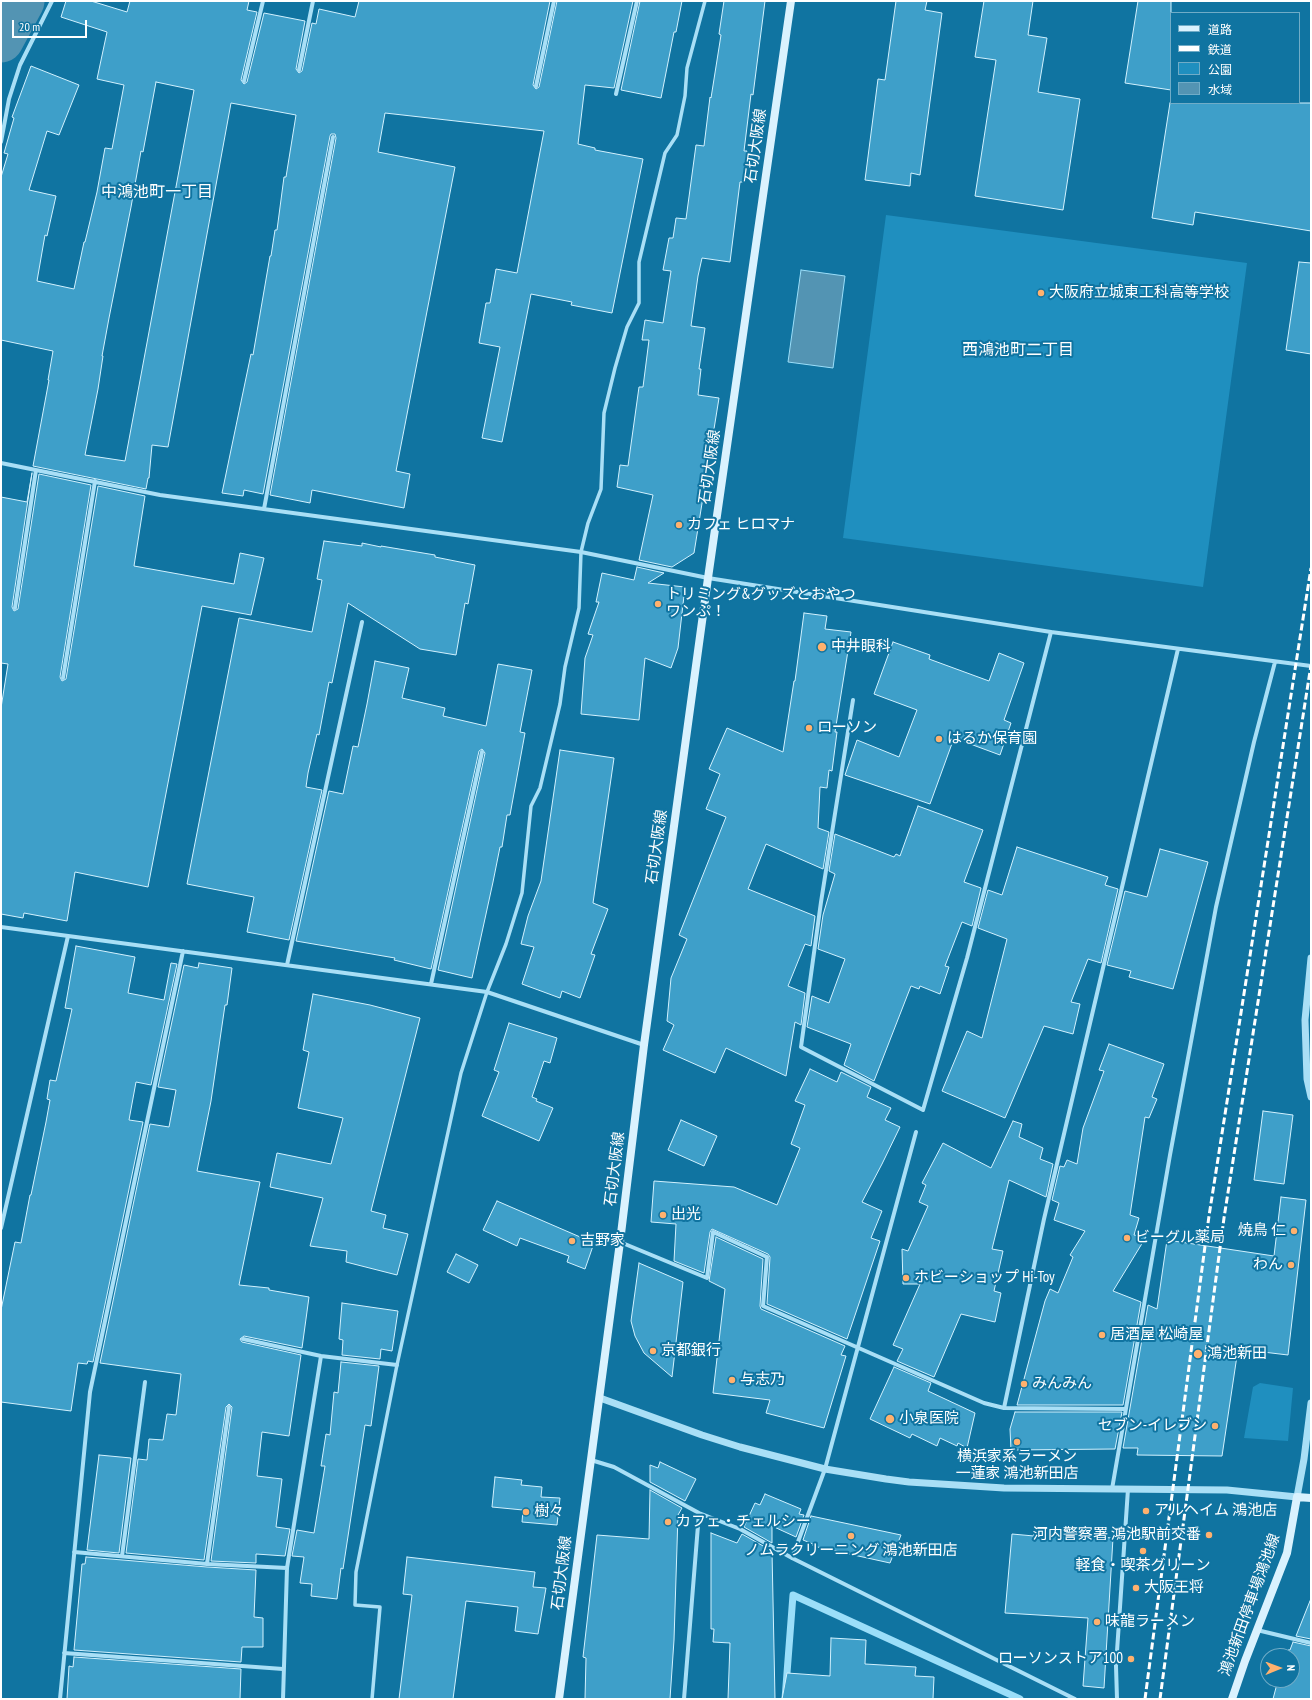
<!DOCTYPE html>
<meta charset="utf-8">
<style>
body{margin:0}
#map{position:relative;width:1312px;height:1700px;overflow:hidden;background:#1074a1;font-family:"PT Sans Narrow","Noto Sans JP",sans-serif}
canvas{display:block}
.frame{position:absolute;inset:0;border:2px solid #fff;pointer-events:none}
.legend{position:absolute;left:1170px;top:12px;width:130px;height:92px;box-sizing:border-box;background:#1074a1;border:1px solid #70acc7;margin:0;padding:5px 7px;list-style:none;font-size:12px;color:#fff}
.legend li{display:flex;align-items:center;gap:8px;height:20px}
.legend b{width:20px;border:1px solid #70acc7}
.north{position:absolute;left:1260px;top:1648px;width:40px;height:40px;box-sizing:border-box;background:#1074a1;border:1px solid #70acc7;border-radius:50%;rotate:89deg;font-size:11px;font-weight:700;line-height:16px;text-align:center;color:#fff}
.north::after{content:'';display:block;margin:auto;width:14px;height:18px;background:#ffb16e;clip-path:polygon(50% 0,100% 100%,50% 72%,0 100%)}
.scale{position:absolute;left:12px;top:20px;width:75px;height:18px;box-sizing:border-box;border:2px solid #fff;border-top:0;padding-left:5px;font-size:12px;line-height:14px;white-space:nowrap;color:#fff;-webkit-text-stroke:3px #1074a1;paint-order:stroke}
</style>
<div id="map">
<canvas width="1312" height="1700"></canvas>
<div class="frame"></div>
<ul class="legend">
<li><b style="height:5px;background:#daf2fe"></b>道路</li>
<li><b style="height:5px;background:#fff"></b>鉄道</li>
<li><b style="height:11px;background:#1f8fbf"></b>公園</li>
<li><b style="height:11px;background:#5394b3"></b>水域</li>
</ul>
<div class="north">N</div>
<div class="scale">20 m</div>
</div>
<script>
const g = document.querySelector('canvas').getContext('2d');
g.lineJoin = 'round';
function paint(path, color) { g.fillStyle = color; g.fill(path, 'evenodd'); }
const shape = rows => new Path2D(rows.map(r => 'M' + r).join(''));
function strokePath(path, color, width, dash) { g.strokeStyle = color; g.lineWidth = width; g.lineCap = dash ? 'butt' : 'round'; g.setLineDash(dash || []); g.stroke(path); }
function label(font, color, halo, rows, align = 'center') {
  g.font = font + ' "PT Sans Narrow","Noto Sans JP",sans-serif'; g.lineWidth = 4; g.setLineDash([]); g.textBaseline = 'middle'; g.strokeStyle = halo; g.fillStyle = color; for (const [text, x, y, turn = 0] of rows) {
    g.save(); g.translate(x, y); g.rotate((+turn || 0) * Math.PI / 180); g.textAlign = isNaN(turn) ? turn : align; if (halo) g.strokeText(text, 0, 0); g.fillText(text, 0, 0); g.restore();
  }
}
paint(shape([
 [886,215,1247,263,1203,587,843,538],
 [1260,1383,1293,1388,1288,1441,1244,1438,1253,1387]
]), '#1f8fbf');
const water = shape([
 [801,270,845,276,833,368,788,362,801,270]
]);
paint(water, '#5394b3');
strokePath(water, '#9bdef9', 1);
strokePath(shape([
 [785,1699,793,1595,1020,1699]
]), '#9bdef9', 7);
strokePath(shape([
 [1,40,22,1]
]), '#5394b3', 45);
const building = shape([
 [66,1,91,1,127,12,130,1,249,1,247,10,257,12,241,80,244,84,247,82,264,13,305,21,296,69,299,73,302,71,312,23,316,24,319,9,355,17,359,1,550,1,533,85,536,89,539,87,557,1,633,1,614,88,585,85,578,144,595,148,595,150,643,159,612,313,571,305,572,302,531,294,502,442,482,438,500,347,479,343,486,303,490,303,496,269,517,273,544,131,385,113,378,152,455,167,396,471,410,474,404,508,312,490,310,503,270,495,336,138,335,134,331,134,330,136,263,494,244,490,243,496,222,493,251,354,253,355,270,256,271,256,275,230,277,230,284,177,286,177,296,115,231,103,168,447,152,445,149,478,148,478,146,489,33,466,49,380,48,380,53,351,1,340,1,177,8,154,4,153,14,118,12,117,31,66,79,85,59,135,47,131,29,190,56,196,47,236,45,235,37,281,74,289,84,242,85,242,97,192,105,148,112,149,124,85,97,79,107,32,61,17,66,1],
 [156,82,194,90,125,461,85,455,98,389,103,356,102,356,109,318,131,207,141,151,143,152,156,82],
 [640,1,682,1,676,32,674,32,661,98,621,90,640,1],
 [724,1,765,1,753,95,751,94,744,151,747,151,743,182,740,182,730,262,702,258,698,276,691,326,705,328,699,369,701,369,698,395,719,398,694,553,672,567,639,560,653,495,617,487,620,465,628,466,639,387,643,387,649,340,642,340,645,320,663,323,671,271,663,270,669,238,673,238,676,218,686,219,696,145,704,146,710,97,711,98,721,35,719,34,724,1],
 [896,1,927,1,925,10,942,13,920,175,911,173,910,186,865,180,878,79,885,80,896,1],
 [984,1,1033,1,1028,35,1047,38,1038,92,1080,99,1063,210,975,196,996,60,975,57,984,1],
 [1138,1,1171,1,1171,90,1125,83,1138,1],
 [1170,103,1311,103,1311,231,1195,212,1193,225,1152,218,1170,103],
 [1299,262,1311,263,1311,354,1286,350,1299,262],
 [32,473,12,607,14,611,18,609,39,474,91,485,60,677,62,681,66,679,98,486,145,496,134,566,234,584,240,553,264,558,251,615,202,606,148,887,75,872,67,921,24,913,23,918,1,914,1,708,8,664,1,663,1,497,27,502,32,473],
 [324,541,362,546,362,543,381,547,381,546,435,555,435,557,475,565,468,604,465,603,456,655,420,649,348,603,332,683,329,682,319,735,317,734,308,773,306,787,322,790,289,940,247,932,254,897,187,884,239,618,312,632,322,580,317,579,324,541],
 [637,567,664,573,648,583,685,587,678,648,671,668,645,658,639,720,581,714,585,658,593,635,588,634,599,602,596,602,602,573,634,580,637,567],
 [804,613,827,616,825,629,851,632,835,732,837,732,832,771,829,770,827,788,820,787,818,828,829,832,823,869,766,844,748,889,815,916,811,946,805,944,788,986,805,993,801,1025,795,1022,786,1076,726,1048,715,1073,663,1050,674,1025,667,1021,671,978,687,939,679,935,726,817,706,809,720,774,709,769,727,728,783,752,794,681,795,681,804,613],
 [893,642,930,655,929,659,989,681,999,653,1024,663,1004,720,1011,723,1000,755,954,738,930,804,845,775,857,740,899,757,917,710,874,694,893,642],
 [375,661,409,668,402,698,445,708,443,716,486,726,498,664,532,670,520,732,525,733,510,815,507,815,502,847,500,847,493,882,472,978,438,970,485,753,482,749,479,751,431,969,394,960,395,958,296,941,329,791,343,794,353,746,358,747,367,704,375,661],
 [560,750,614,758,593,903,608,909,591,954,595,955,580,998,562,991,560,998,522,984,534,947,521,944,528,916,541,881,560,750],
 [918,806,983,830,964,882,981,888,972,926,962,922,945,966,949,967,940,994,920,986,919,989,911,986,874,1081,844,1065,851,1044,807,1027,812,996,829,1003,845,959,818,949,823,915,835,874,829,871,835,834,894,857,896,854,900,856,918,806],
 [1017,847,1108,877,1105,885,1118,889,1101,963,1088,959,1071,1002,1080,1004,1073,1034,1044,1026,1005,1118,942,1091,967,1031,982,1038,1007,939,978,928,988,890,1002,895,1017,847],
 [1160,849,1208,862,1173,989,1129,977,1131,971,1107,965,1125,891,1147,897,1160,849],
 [76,946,135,957,128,993,164,1000,171,963,177,964,151,1085,136,1082,129,1120,143,1122,93,1362,88,1361,87,1364,78,1363,71,1411,1,1402,1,1310,15,1242,21,1243,30,1195,31,1195,46,1122,50,1100,47,1099,50,1080,56,1081,72,1009,65,1008,76,946],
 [199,963,232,968,227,1005,225,1005,211,1101,197,1171,260,1182,239,1285,269,1288,269,1290,309,1297,302,1348,244,1336,240,1339,242,1342,301,1355,289,1436,262,1432,257,1476,282,1479,276,1527,290,1529,285,1556,256,1554,256,1563,211,1561,232,1407,229,1404,226,1407,204,1560,126,1553,138,1459,147,1460,149,1439,163,1440,167,1414,176,1415,181,1374,100,1363,150,1124,169,1127,176,1090,158,1087,184,965,198,968,199,963],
 [313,994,370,1005,420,1018,371,1211,386,1215,383,1228,408,1234,397,1275,346,1262,347,1251,310,1246,323,1198,270,1187,277,1153,331,1164,343,1118,298,1108,309,1052,303,1050,313,994],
 [509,1023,557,1038,550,1063,544,1061,532,1097,537,1099,536,1101,553,1108,539,1141,482,1116,499,1072,494,1070,509,1023],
 [1109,1044,1164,1064,1152,1097,1157,1099,1149,1118,1145,1117,1130,1215,1139,1218,1134,1235,1146,1237,1113,1291,1141,1302,1123,1405,1017,1405,1045,1301,1050,1289,1058,1293,1073,1257,1070,1255,1085,1231,1054,1220,1059,1203,1052,1200,1060,1166,1064,1167,1067,1160,1077,1164,1083,1128,1104,1071,1099,1070,1109,1044],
 [810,1069,837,1082,841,1072,871,1087,867,1097,891,1108,885,1120,900,1127,882,1164,862,1202,882,1211,871,1238,880,1241,847,1339,767,1304,770,1257,768,1254,712,1229,710,1232,704,1273,674,1261,676,1224,651,1222,654,1181,734,1187,777,1205,800,1148,791,1144,805,1105,795,1101,810,1069],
 [1263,1111,1293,1115,1284,1184,1254,1180,1263,1111],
 [681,1120,717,1136,704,1166,668,1150,681,1120],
 [1013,1121,1022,1124,1019,1137,1043,1148,1040,1159,1053,1164,1046,1197,1009,1180,992,1249,1003,1251,994,1291,1001,1293,995,1322,961,1314,934,1377,897,1361,903,1349,893,1345,920,1284,903,1284,902,1249,908,1251,928,1206,919,1202,926,1185,922,1183,943,1143,991,1168,1013,1121],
 [1281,1197,1306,1200,1288,1355,1238,1349,1222,1456,1137,1455,1138,1448,1123,1448,1148,1305,1157,1309,1167,1240,1274,1256,1281,1197],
 [497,1201,594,1243,585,1269,567,1262,569,1256,520,1238,517,1246,483,1230,497,1201],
 [716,1237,763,1259,760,1306,761,1309,845,1346,841,1355,846,1356,824,1428,766,1413,770,1400,713,1393,725,1289,709,1281,716,1237],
 [456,1254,478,1265,469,1283,447,1272,456,1254],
 [639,1263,683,1282,672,1377,644,1353,635,1336,631,1321,639,1263],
 [342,1303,398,1311,392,1351,381,1349,380,1359,342,1355,343,1340,339,1339,342,1303],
 [341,1362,379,1366,371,1426,365,1425,343,1569,341,1568,337,1599,311,1596,312,1584,300,1583,304,1557,292,1556,297,1530,314,1533,325,1466,321,1466,326,1434,330,1435,334,1392,338,1393,341,1362],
 [894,1367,931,1383,928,1391,975,1413,967,1448,958,1443,957,1446,940,1438,937,1446,912,1434,910,1438,870,1419,894,1367],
 [1015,1412,1122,1412,1115,1449,1011,1450,1010,1429,1015,1412],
 [99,1455,131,1458,119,1553,87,1550,99,1455],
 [660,1462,696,1479,685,1501,650,1482,650,1465,658,1468,660,1462],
 [495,1477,522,1480,521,1485,542,1487,541,1497,560,1498,557,1525,522,1522,523,1510,492,1507,495,1477],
 [650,1490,682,1508,678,1515,674,1640,670,1699,585,1699,586,1658,583,1657,597,1535,649,1539,650,1490],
 [765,1494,801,1509,799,1514,804,1515,796,1537,772,1526,772,1543,744,1527,755,1503,760,1505,765,1494],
 [811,1516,901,1535,890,1563,813,1546,813,1544,803,1540,811,1516],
 [711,1533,737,1543,742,1534,772,1551,775,1699,728,1699,730,1643,713,1642,714,1629,711,1629,711,1533],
 [1034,1533,1113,1538,1104,1688,1083,1686,1088,1618,1005,1613,1012,1534,1034,1536,1034,1533],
 [86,1557,207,1567,256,1570,254,1617,263,1618,263,1647,242,1647,241,1662,74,1650,82,1564,85,1564,86,1557],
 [407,1557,535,1572,533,1587,546,1588,538,1634,515,1631,518,1607,466,1601,453,1699,399,1699,412,1595,403,1594,407,1557],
 [1310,1601,1311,1601,1311,1639,1296,1636,1310,1601],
 [831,1638,866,1640,865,1664,916,1667,915,1676,934,1677,933,1699,782,1699,787,1673,830,1676,831,1638],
 [1293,1642,1311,1646,1311,1699,1273,1699,1278,1680,1292,1680,1292,1656,1286,1656,1288,1650,1290,1650,1293,1642],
 [74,1657,241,1669,240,1699,67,1699,69,1666,73,1667,74,1657]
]);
paint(building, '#3e9fc9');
strokePath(building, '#d2f1fe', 1);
strokePath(shape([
 [372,1699,380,1607,355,1605,356,1572,397,1365,461,1073,487,992,506,944,522,893,531,806,540,788,560,704,565,667,579,608,581,552,588,523,601,489,604,413,615,368,627,327,639,303,639,262,665,153,677,135,685,96,687,68,705,1]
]), '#a9dff6', 3.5);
strokePath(shape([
 [299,70,313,1],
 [244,81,263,1],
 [536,86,554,1],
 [616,94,637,1],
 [1,142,9,99,20,65,52,1],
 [1,463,160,495,581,552,708,578,1051,632,1311,666],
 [264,509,333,137],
 [15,608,36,470],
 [63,678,95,481],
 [853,700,821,902,801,1047,923,1110,967,958,1051,632],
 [1,927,487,992,644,1045],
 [287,965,362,622],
 [431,984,482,752],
 [1,1228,68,936],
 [620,1242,707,1278,713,1232,767,1257,763,1306,984,1403,1004,1408,1126,1409],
 [243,1339,321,1356,397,1365],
 [1004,1408,1044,1219,1178,649],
 [591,1460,614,1467,699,1513,740,1529,792,1558,1075,1699],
 [1112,1489,1170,1155,1216,907,1254,742,1275,662],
 [74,1552,207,1564,287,1568],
 [122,1556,145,1382],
 [792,1558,825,1469,916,1132],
 [207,1564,229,1407],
 [1257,1630,1311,1643],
 [64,1653,283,1669],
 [60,1699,90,1392,183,951],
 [283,1699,287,1568,321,1356],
 [684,1699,699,1513],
 [1117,1699,1116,1666,1128,1489]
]), '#a9dff6', 4);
strokePath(shape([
 [1311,958,1305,1020,1307,1079,1311,1097],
 [600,1398,702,1435,740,1447,825,1469,886,1479,909,1482,1004,1488,1227,1490,1297,1497,1304,1459,1311,1403]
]), '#a9dff6', 7);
strokePath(shape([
 [559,1699,620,1242,644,1045,708,578,791,1],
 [1232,1699,1245,1661,1287,1553,1297,1497,1311,1498]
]), '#daf2fe', 8);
strokePath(shape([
 [1145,1699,1209,1216,1311,568],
 [1160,1699,1224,1218,1311,665]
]), '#fff', 3, [7, 3]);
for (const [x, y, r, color] of [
 [1041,293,4,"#ffb16e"],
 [679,525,4,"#ffb16e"],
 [658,604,4,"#ffb16e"],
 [822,647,5,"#ffb16e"],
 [809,728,4,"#ffb16e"],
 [939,739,4,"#ffb16e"],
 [663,1215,4,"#ffb16e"],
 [1294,1231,4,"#ffb16e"],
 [1127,1238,4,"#ffb16e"],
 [572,1241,4,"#ffb16e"],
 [1291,1265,4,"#ffb16e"],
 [906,1278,4,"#ffb16e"],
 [1102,1335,4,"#ffb16e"],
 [653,1351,4,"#ffb16e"],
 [1198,1354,5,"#ffb16e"],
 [732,1380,4,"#ffb16e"],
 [1024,1384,4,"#ffb16e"],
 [890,1419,5,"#ffb16e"],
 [1215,1426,4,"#ffb16e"],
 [1017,1442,4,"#ffb16e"],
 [1146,1511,4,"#ffb16e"],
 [526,1512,4,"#ffb16e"],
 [668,1522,4,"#ffb16e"],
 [1209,1535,4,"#ffb16e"],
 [851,1536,4,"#ffb16e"],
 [1143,1551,4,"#ffb16e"],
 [1136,1588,4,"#ffb16e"],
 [1097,1622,4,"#ffb16e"],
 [1131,1659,4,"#ffb16e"]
]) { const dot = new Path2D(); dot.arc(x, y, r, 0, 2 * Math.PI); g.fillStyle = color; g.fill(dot); strokePath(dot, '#1074a1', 1.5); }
label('15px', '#fff', '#1074a1', [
 ["石切大阪線",756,146,-82],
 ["石切大阪線",710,467,-82],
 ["石切大阪線",657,847,-82],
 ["石切大阪線",615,1169,-83],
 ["石切大阪線",562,1573,-83],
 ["鴻池新田停車場鴻池線",1250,1605,-70]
]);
label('15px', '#fff', '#1074a1', [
 ["大阪府立城東工科高等学校",1049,293],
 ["カフェ ヒロマナ",687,525],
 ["トリミング&グッズとおやつ",666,595],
 ["ワンぷ！",666,612],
 ["中井眼科",831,647],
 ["ローソン",817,728],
 ["はるか保育園",947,739],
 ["出光",671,1215],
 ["焼鳥 仁",1286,1231,"right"],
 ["ビーグル薬局",1135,1238],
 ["吉野家",580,1241],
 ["わん",1283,1265,"right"],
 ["ホビーショップ Hi-Toy",914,1278],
 ["居酒屋 松崎屋",1110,1335],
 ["京都銀行",661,1351],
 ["鴻池新田",1207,1354],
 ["与志乃",740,1380],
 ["みんみん",1032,1384],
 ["小泉医院",899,1419],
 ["セブン-イレブン",1207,1426,"right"],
 ["横浜家系ラーメン",1017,1457,"center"],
 ["一蓮家 鴻池新田店",1017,1474,"center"],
 ["アルヘイム 鴻池店",1154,1511],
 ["樹々",534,1512],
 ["カフェ・チェルシー",676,1522],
 ["河内警察署 鴻池駅前交番",1201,1535,"right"],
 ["ノムラクリーニング 鴻池新田店",851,1551,"center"],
 ["軽食・喫茶グリーン",1143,1566,"center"],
 ["大阪王将",1144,1588],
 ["味龍ラーメン",1105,1622],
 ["ローソンストア100",1123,1659,"right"]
], 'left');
label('16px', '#fff', '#1074a1', [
 ["中鴻池町一丁目",157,192],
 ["西鴻池町二丁目",1018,350]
]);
</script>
